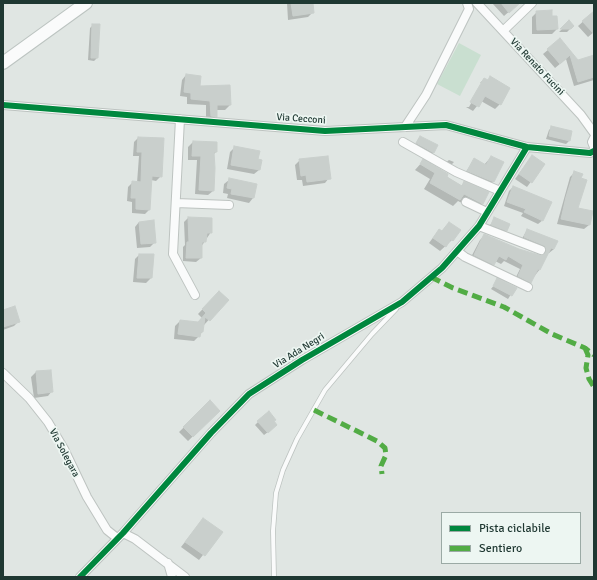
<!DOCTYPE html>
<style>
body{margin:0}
#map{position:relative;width:597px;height:580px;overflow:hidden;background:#e0e6e3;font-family:Signika,sans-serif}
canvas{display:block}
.frame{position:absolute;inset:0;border:4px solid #1f3832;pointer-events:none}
.legend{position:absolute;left:441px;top:512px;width:140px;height:52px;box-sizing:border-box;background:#edf6f2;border:1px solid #9baaa5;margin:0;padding:5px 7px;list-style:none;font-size:12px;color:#1f3832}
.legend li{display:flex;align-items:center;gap:8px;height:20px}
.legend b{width:20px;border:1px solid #9baaa5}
</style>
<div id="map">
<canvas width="597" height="580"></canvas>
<div class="frame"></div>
<ul class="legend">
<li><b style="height:5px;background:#00873e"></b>Pista ciclabile</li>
<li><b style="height:5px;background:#52ac45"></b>Sentiero</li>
</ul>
</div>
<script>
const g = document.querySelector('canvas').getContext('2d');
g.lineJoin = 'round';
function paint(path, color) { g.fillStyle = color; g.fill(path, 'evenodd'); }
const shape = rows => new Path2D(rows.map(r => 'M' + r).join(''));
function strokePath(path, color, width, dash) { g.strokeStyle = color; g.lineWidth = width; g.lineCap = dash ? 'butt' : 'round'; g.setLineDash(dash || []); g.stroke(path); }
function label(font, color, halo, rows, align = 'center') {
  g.font = font + ' Signika,sans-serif'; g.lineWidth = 3.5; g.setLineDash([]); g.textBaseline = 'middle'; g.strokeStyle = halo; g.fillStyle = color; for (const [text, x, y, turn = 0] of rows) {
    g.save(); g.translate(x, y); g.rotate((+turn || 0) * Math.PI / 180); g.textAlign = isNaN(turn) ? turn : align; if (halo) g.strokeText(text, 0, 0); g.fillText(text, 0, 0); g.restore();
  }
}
paint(shape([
 [459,43,481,55,460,96,437,84]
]), '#c9dfd0');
paint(shape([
 [312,3,313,12,308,17,288,20,287,3],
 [492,3,519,3,504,16],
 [537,12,556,17,557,29,552,34,532,34,532,17],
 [594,12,594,32,588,37,578,26],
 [569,22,573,26,567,32,559,32],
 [93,25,97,58,94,61,88,60,90,28],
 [560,40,578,62,594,57,594,80,574,86,566,59,555,68,543,54],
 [186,75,199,87,230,105,225,110,216,110,216,116,211,121,206,121,206,105,187,104,187,97,180,96,182,80],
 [490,78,500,104,495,109,481,101,473,111,466,107,469,107,482,83,480,83,484,79,487,81],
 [552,127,571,132,569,141,566,144,546,139,549,130],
 [420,137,437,145,431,156,414,146],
 [138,138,161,176,156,181,151,180,149,210,145,214,132,213,132,202,127,201,128,187,132,183,137,183,139,156,133,156,134,142],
 [193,142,216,152,213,155,213,191,208,195,195,194,197,160,188,160,188,147],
 [235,147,257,160,259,170,254,174,227,169,230,152],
 [532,156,544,164,527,187,515,179],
 [491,157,502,163,493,182,488,186,463,176,474,160,484,165],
 [300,160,329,178,325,183,303,186,302,180,297,180,295,165],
 [449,160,454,162,448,168,444,164],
 [423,161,461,186,464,183,482,203,475,210,458,201,453,206,424,189,430,179,415,170],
 [575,172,576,209,591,212,589,225,584,229,557,224,570,177],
 [229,180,253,198,249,203,227,198,228,194,223,193,224,184],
 [513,187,543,220,538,224,521,216,523,213,504,206,509,191],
 [188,218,211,232,201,247,201,258,196,262,183,261,183,247,185,245,184,222],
 [495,218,506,230,503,233,488,228],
 [139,222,155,242,150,247,137,248,135,227],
 [449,223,459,230,452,240,440,251,429,243,435,235,439,230,441,232],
 [527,230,554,249,549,253,548,253,540,269,526,287,514,281,520,269,504,261,501,264,495,261,489,268,470,259,480,240,485,235,519,250,542,257,541,251,520,242],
 [139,255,153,255,151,278,146,283,133,282,135,259],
 [498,280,515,288,508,299,491,289],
 [219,292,227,300,204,325,203,324,202,332,199,336,194,341,174,339,175,326,180,321,198,323,202,318,198,314],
 [3,311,18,322,14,326,3,330],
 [50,371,52,391,48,396,34,398,31,377,36,372],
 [210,402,219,411,188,441,179,432],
 [273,421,273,428,264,435,255,425,258,422],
 [203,519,221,532,199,560,181,547]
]), '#0003');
const building = shape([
 [291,3,313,3,314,13,293,16,291,3],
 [501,3,520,3,509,13,501,3],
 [552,10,552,16,557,16,558,29,537,30,536,11,552,10],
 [594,11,594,34,582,21,594,11],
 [569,20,574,26,571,29,560,29,569,20],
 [92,24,100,24,98,58,91,58,92,24],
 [560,38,578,60,594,55,594,77,578,82,570,55,560,64,547,49,560,38],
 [186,74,201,76,200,86,230,85,231,105,217,105,217,117,211,116,210,101,191,99,191,93,184,92,186,74],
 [490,76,510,88,501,105,485,96,479,107,470,102,484,78,488,80,490,76],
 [551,126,572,131,570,141,549,136,551,126],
 [420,136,438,145,434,153,416,143,420,136],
 [138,137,164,138,162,177,152,176,150,210,136,209,136,198,131,198,132,181,141,182,142,152,137,152,138,137],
 [193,141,217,142,217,152,214,152,215,168,214,191,199,190,201,156,192,156,193,141],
 [234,146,260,151,258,159,262,160,260,170,231,165,234,146],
 [532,155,545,164,532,183,519,174,532,155],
 [328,156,331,179,307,182,306,175,301,176,299,159,328,156],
 [491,156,504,162,494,182,467,171,474,158,486,165,491,156],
 [423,159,448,174,447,177,462,186,464,181,489,192,483,204,464,194,460,200,430,183,435,173,420,164,423,159],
 [574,171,583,174,581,178,587,180,578,208,593,211,590,225,561,219,566,197,574,171],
 [229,178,257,184,254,198,231,194,232,189,227,188,229,178],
 [513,186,552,202,543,221,524,212,526,209,507,202,513,186],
 [188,217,212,218,212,233,207,233,206,242,202,242,202,258,186,258,187,242,189,242,188,217],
 [494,217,510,224,507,231,491,225,494,217],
 [154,220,156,243,141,244,139,222,154,220],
 [449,222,461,230,453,241,451,239,446,247,433,238,439,229,442,231,449,222],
 [527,229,558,241,554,249,551,248,540,270,538,269,531,283,518,276,523,265,508,256,506,260,499,256,494,265,474,255,484,234,519,249,539,255,544,254,546,252,545,246,524,237,527,229],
 [139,254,154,254,152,278,137,278,139,254],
 [497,278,517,288,512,296,493,286,497,278],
 [219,291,229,300,210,321,205,317,203,332,201,332,200,337,178,334,180,320,198,322,206,313,202,309,219,291],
 [15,306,20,322,3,327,3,310,15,306],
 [51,370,53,392,38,394,36,371,51,370],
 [210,400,220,411,193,437,183,427,210,400],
 [269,411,276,420,274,421,277,425,268,433,257,421,269,411],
 [203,518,223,532,205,556,185,542,203,518]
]);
paint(building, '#c9cfcc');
strokePath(building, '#c9cfcc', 1);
const lane = shape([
 [274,577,273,531,276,493,283,470,297,439,325,390,372,334,396,309]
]);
const street = shape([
 [477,3,581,115,594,133],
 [503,31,532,3],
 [3,105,325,131,446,125,527,147,590,153,594,151],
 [180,119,173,254,195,295],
 [405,127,426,95,469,9,467,3],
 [594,138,592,142,594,147],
 [403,142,456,172,500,191],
 [466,202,487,212],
 [176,203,229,205],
 [479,226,541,250],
 [457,251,465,257,528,287],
 [3,373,29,398,48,422,64,449,87,497,107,530,117,538],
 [123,533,135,539,185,577],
 [168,563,172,577],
 [80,577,123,533,211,433,249,394,302,360,402,302,442,268,479,226,527,147]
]);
const secondary = shape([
 [3,63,86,3]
]);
strokePath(lane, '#bdc3c0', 5.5);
strokePath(street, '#bdc3c0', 10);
strokePath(secondary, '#bcc4c1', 14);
strokePath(lane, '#fafbfb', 4);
strokePath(street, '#fafbfb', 8);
strokePath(secondary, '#fafbfb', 12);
strokePath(shape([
 [431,277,453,288,504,307,552,334,585,348,594,355],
 [585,348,588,355,586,368,589,379,594,387],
 [314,410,377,441,385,448,386,455,381,466,382,474]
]), '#52ac45', 5, [10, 5]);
strokePath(shape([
 [3,105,325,131,446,125,527,147,590,153,594,151],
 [80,577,123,533,211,433,249,394,302,360,402,302,442,268,479,226,527,147]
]), '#00873e', 6);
label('10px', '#1f3832', '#edf6f2', [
 ["Via Renato Fucini",537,67,47],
 ["Via Cecconi",301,119,4],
 ["Via Ada Negri",299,351,-32],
 ["Via Solegara",64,453,62]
]);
</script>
